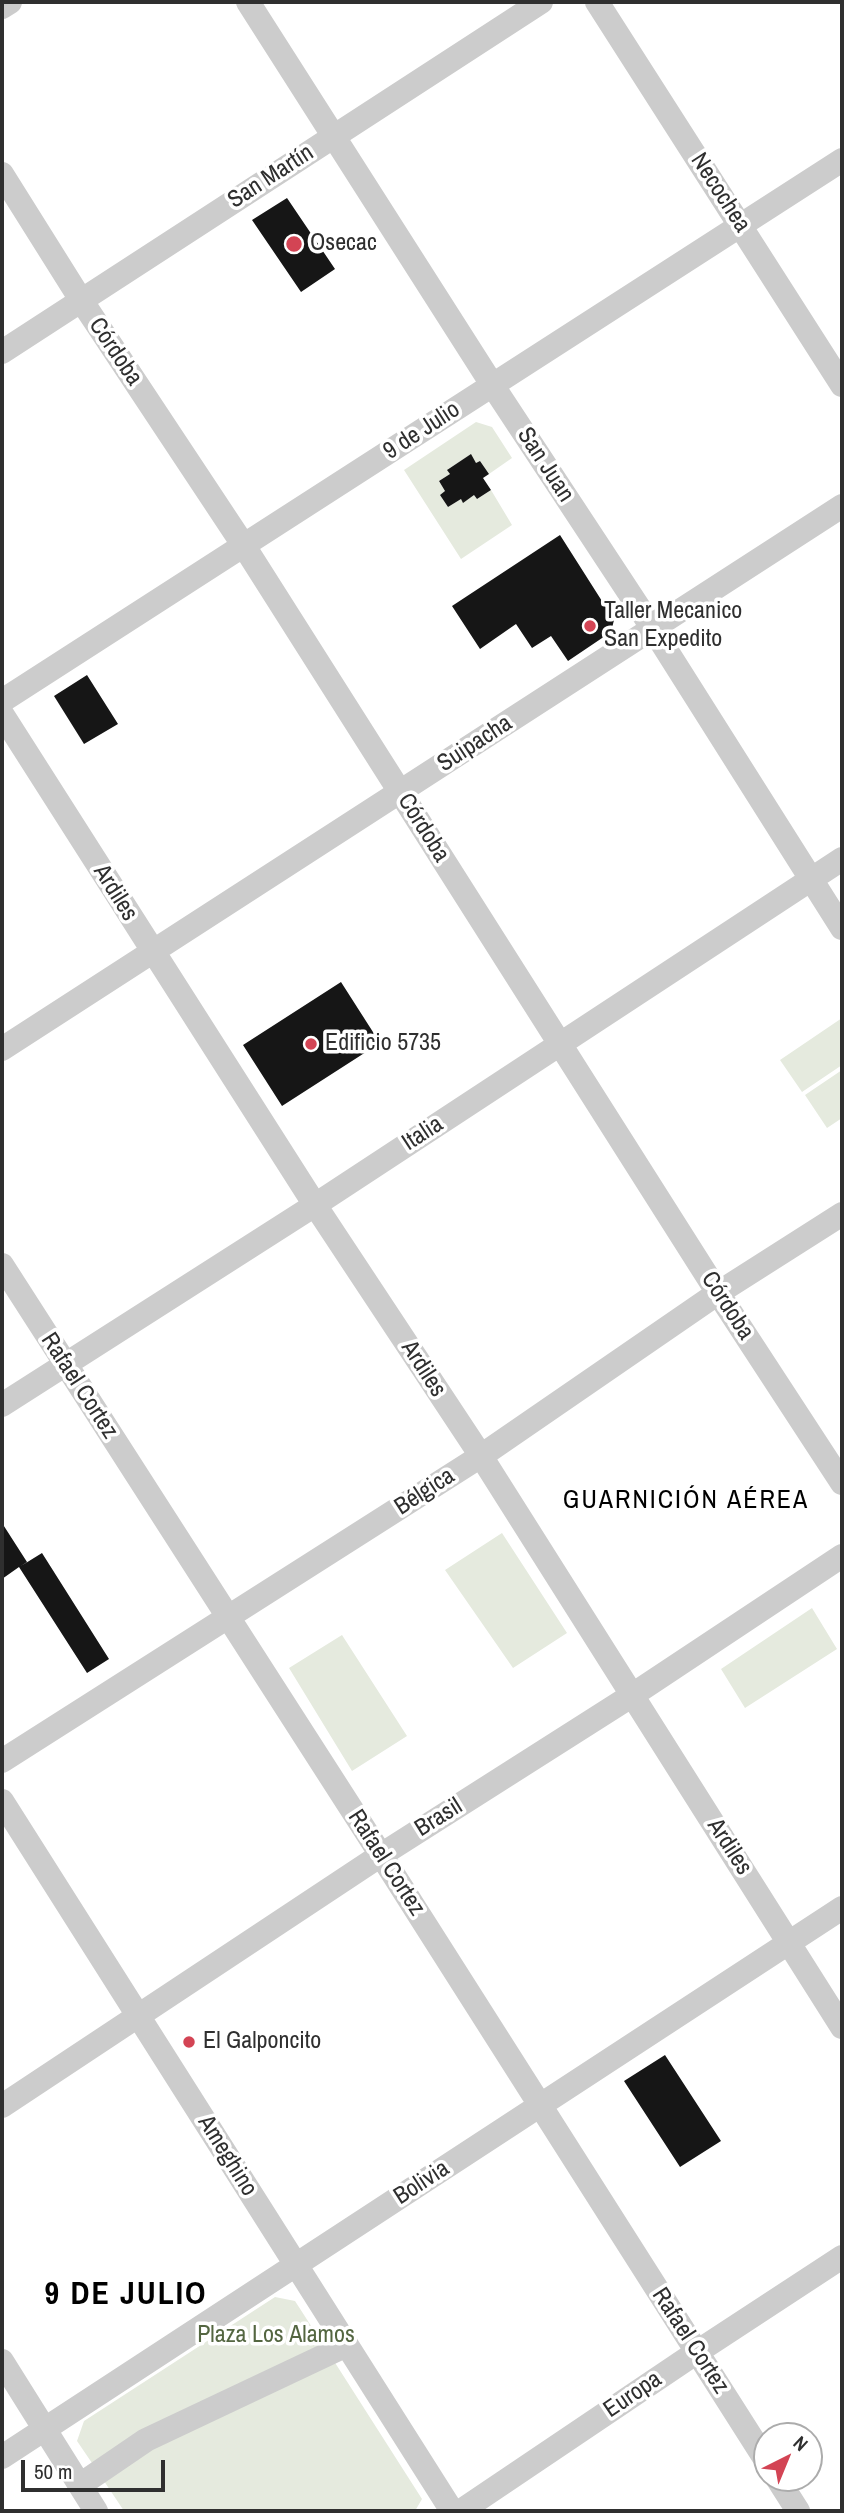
<!DOCTYPE html>
<meta charset="utf-8">
<style>
body{margin:0}
#map{position:relative;width:844px;height:2513px;overflow:hidden;background:#fff;font-family:"Archivo Narrow",sans-serif}
canvas{display:block}
.frame{position:absolute;inset:0;border:4px solid #2f2f2f;pointer-events:none}
.north{position:absolute;left:753px;top:2422px;width:70px;height:70px;box-sizing:border-box;background:#fff;border:2px solid #acacac;border-radius:50%;rotate:43deg;font-size:19px;font-weight:700;line-height:28px;text-align:center;color:#2f2f2f}
.north::after{content:'';display:block;margin:auto;width:24px;height:32px;background:#d34454;clip-path:polygon(50% 0,100% 100%,50% 72%,0 100%)}
.scale{position:absolute;left:21px;top:2460px;width:144px;height:32px;box-sizing:border-box;border:4px solid #2f2f2f;border-top:0;padding-left:9px;font-size:21px;line-height:24px;white-space:nowrap;color:#2f2f2f;-webkit-text-stroke:5px #fff;paint-order:stroke}
</style>
<div id="map">
<canvas width="844" height="2513"></canvas>
<div class="frame"></div>
<div class="north">N</div>
<div class="scale">50 m</div>
</div>
<script>
const g = document.querySelector('canvas').getContext('2d');
g.lineJoin = 'round';
function paint(path, color) { g.fillStyle = color; g.fill(path, 'evenodd'); }
const shape = rows => new Path2D(rows.map(r => 'M' + r).join(''));
function strokePath(path, color, width, dash) { g.strokeStyle = color; g.lineWidth = width; g.lineCap = dash ? 'butt' : 'round'; g.setLineDash(dash || []); g.stroke(path); }
function label(font, color, halo, rows, align = 'center') {
  g.font = font + ' "Archivo Narrow",sans-serif'; g.lineWidth = 7; g.setLineDash([]); g.textBaseline = 'middle'; g.strokeStyle = halo; g.fillStyle = color; for (const [text, x, y, turn = 0] of rows) {
    g.save(); g.translate(x, y); g.rotate((+turn || 0) * Math.PI / 180); g.textAlign = isNaN(turn) ? turn : align; if (halo) g.strokeText(text, 0, 0); g.fillText(text, 0, 0); g.restore();
  }
}
paint(shape([
 [476,422,492,427,512,458,489,474,480,461,476,463,470,455,448,469,450,474,439,481,445,491,440,495,448,507,461,499,463,502,474,495,477,499,491,490,512,525,461,559,404,470],
 [842,1018,842,1065,802,1092,780,1060],
 [842,1070,842,1118,827,1128,805,1095],
 [502,1533,567,1633,513,1668,445,1570],
 [812,1608,837,1649,745,1708,721,1669],
 [342,1635,407,1736,352,1771,289,1668],
 [275,2297,295,2301,326,2349,94,2466,77,2441,84,2421],
 [332,2358,422,2499,415,2511,124,2511,104,2481,151,2449]
]), '#e5eade');
paint(shape([
 [287,198,335,269,301,292,252,220],
 [471,454,476,463,480,461,489,474,483,478,491,490,477,499,474,495,463,503,461,499,448,507,440,495,445,491,439,481,450,474,447,470],
 [560,535,614,620,611,632,568,661,551,636,532,648,516,624,480,649,452,606],
 [87,675,118,724,84,744,54,696],
 [341,982,380,1043,282,1106,243,1045],
 [2,1523,27,1562,21,1566,42,1553,109,1659,87,1673,19,1567,2,1579],
 [665,2055,721,2141,680,2167,624,2081]
]), '#161616');
strokePath(shape([
 [248,2,493,386,653,629,842,928],
 [597,2,842,385],
 [2,7,10,2],
 [2,174,81,300,244,546,718,1293,842,1483],
 [2,352,541,2],
 [2,701,842,160],
 [2,714,315,1205,481,1456,842,2027],
 [2,1049,842,506],
 [2,1265,381,1855,767,2462],
 [2,1405,315,1205,842,859],
 [2,1761,481,1456,718,1293,842,1214],
 [2,1801,452,2511],
 [2,2106,381,1855,631,1696,842,1556],
 [2,2361,96,2511],
 [2,2457,842,1908],
 [777,2478,798,2511],
 [80,2485,146,2440,347,2345],
 [461,2511,697,2352,842,2257]
]), '#ccc', 24);
for (const [x, y, r, color] of [
 [294,244,9,"#d34454"],
 [590,626,7,"#d34454"],
 [311,1044,7,"#d34454"],
 [189,2042,7,"#d34454"]
]) { const dot = new Path2D(); dot.arc(x, y, r, 0, 2 * Math.PI); g.fillStyle = color; g.fill(dot); strokePath(dot, '#fff', 2.5); }
label('24px', '#2f2f2f', '#fff', [
 ["San Martín",271,177,-33],
 ["Necochea",720,193,57],
 ["Córdoba",115,352,56],
 ["9 de Julio",422,431,-33],
 ["San Juan",545,465,57],
 ["Suipacha",475,744,-33],
 ["Córdoba",423,828,58],
 ["Ardiles",115,893,58],
 ["Italia",423,1134,-33],
 ["Córdoba",727,1306,57],
 ["Ardiles",423,1369,57],
 ["Rafael Cortez",79,1386,57],
 ["Bélgica",425,1492,-33],
 ["Brasil",439,1818,-32],
 ["Ardiles",729,1847,57],
 ["Rafael Cortez",386,1863,57],
 ["Ameghino",227,2156,58],
 ["Bolivia",422,2183,-33],
 ["Rafael Cortez",690,2341,57],
 ["Europa",633,2395,-34]
]);
label('24px', '#2f2f2f', '#fff', [
 ["Osecac",310,244],
 ["Taller Mecanico",604,612],
 ["San Expedito",604,640],
 ["Edificio 5735",325,1044],
 ["El Galponcito",203,2042]
], 'left');
label('24px', '#546641', '#fff', [
 ["Plaza Los Alamos",276,2336]
]);
g.letterSpacing = '2px';
label('26px', '#000', '#fff', [
 ["GUARNICIÓN AÉREA",686,1501]
]);
g.letterSpacing = '0px';
g.letterSpacing = '2px';
label('bold 32px', '#000', '#fff', [
 ["9 DE JULIO",126,2295]
]);
g.letterSpacing = '0px';
</script>
